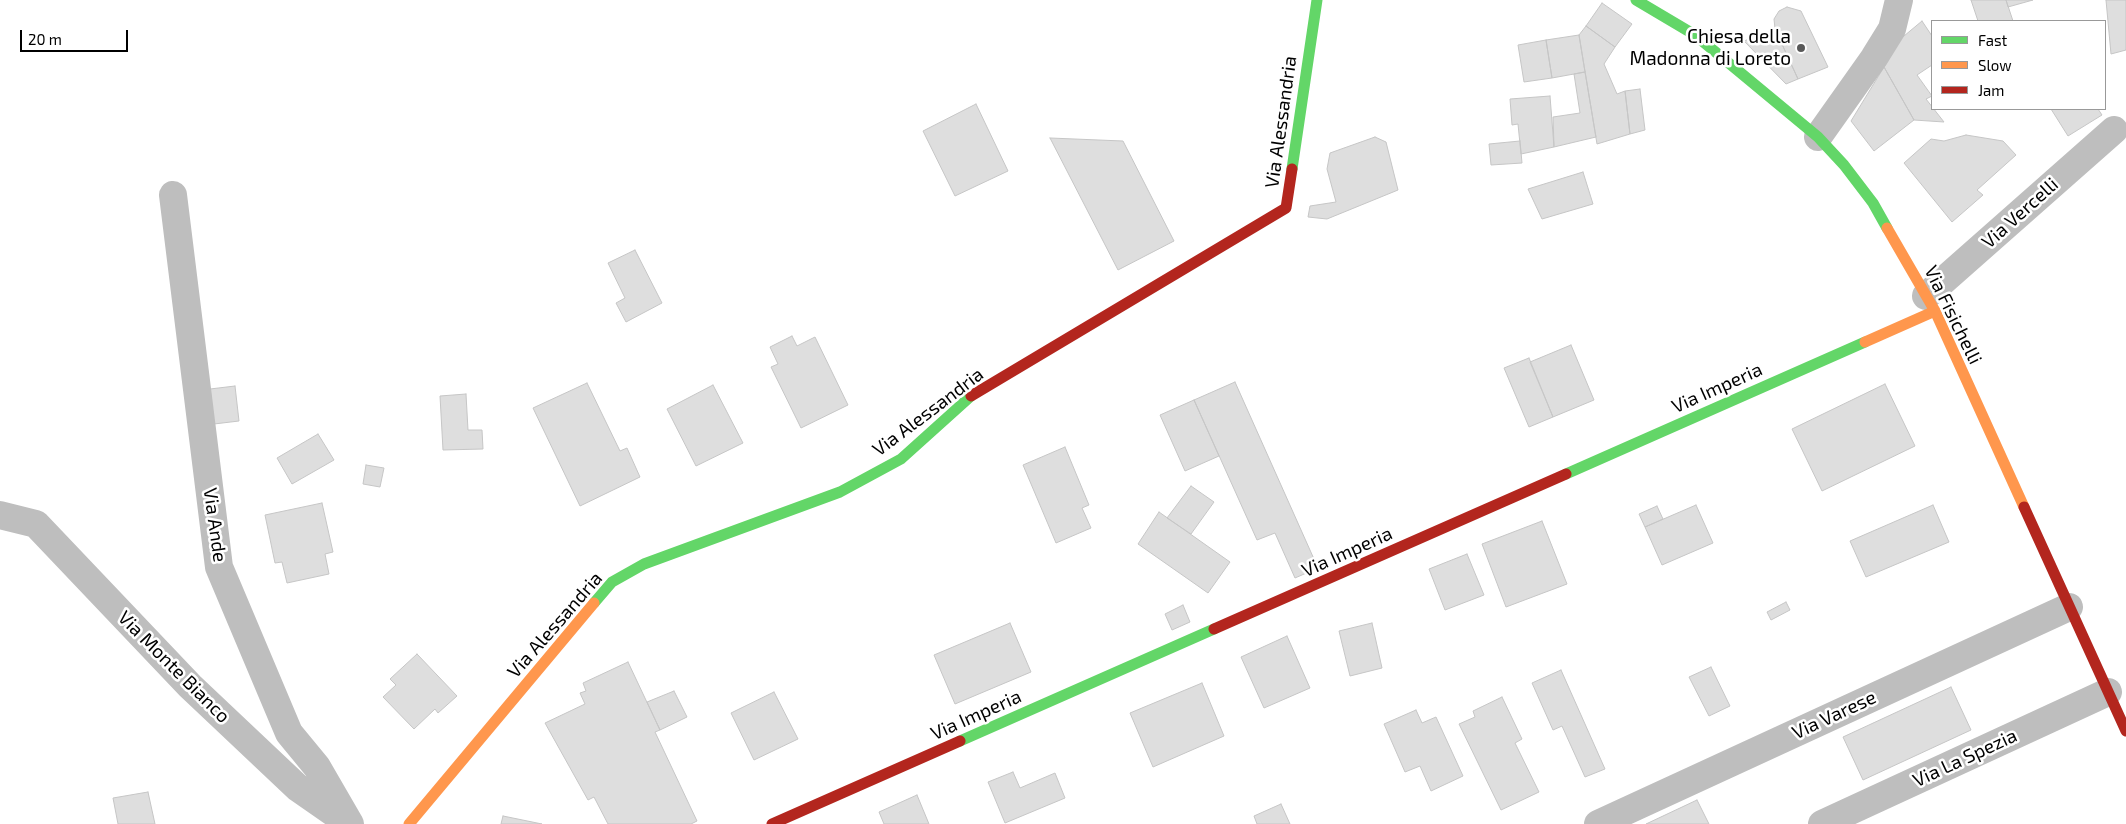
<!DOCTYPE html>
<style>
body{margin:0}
#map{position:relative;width:2126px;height:824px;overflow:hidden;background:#fff;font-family:"Exo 2",sans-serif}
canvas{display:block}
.legend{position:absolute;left:1931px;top:20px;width:175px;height:90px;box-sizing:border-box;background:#fff;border:1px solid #999;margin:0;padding:6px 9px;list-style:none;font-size:15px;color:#000}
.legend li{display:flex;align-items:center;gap:10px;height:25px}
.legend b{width:25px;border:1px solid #999}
.scale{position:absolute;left:20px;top:30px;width:108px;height:22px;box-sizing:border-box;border:2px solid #000;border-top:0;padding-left:6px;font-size:15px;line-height:18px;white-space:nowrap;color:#000;-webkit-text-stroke:4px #fff;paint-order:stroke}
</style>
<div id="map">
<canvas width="2126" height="824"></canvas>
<ul class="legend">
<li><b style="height:6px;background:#63d668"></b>Fast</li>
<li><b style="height:6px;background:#ff974d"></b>Slow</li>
<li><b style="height:6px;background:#b3261e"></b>Jam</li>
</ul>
<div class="scale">20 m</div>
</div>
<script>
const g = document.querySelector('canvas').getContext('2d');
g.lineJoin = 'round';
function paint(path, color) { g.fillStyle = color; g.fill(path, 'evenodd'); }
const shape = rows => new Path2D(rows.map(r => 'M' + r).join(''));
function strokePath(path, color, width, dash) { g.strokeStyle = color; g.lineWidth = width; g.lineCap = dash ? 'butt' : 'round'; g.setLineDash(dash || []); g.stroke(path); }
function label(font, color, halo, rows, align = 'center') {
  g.font = font + ' "Exo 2",sans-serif'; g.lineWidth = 5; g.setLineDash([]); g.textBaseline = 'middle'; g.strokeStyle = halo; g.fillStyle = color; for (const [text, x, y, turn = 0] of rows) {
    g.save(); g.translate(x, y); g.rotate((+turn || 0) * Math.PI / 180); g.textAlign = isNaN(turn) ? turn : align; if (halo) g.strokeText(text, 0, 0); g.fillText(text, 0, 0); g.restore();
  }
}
const building = shape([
 [1971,0,2006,0,2013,21,1978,21,1971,0],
 [2006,0,2033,0,2008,7,2006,0],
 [2106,0,2126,0,2126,50,2111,54,2106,0],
 [1602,3,1632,24,1615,47,1586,26,1602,3],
 [1787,7,1801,11,1828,67,1798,79,1775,29,1774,19,1779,11,1787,7],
 [1922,21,1932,36,1932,65,1917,75,1932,96,1926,99,1944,122,1914,120,1884,67,1898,41,1922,21],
 [1586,26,1615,47,1604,64,1617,94,1625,91,1630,134,1597,144,1579,35,1586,26],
 [1775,29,1798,79,1786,84,1744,41,1775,29],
 [1579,35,1585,72,1552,78,1546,40,1579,35],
 [1546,40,1552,78,1524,82,1518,45,1546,40],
 [1884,67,1914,120,1874,151,1851,121,1884,67],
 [1585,72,1596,137,1554,147,1553,117,1580,113,1574,74,1585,72],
 [1640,89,1645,130,1630,134,1625,91,1640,89],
 [1550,96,1554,147,1521,154,1518,124,1512,125,1510,99,1550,96],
 [976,104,1008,171,955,196,923,131,976,104],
 [2051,109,2098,109,2102,115,2068,136,2051,109],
 [1966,135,2003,141,2016,155,1977,190,1983,195,1952,222,1904,163,1931,139,1944,141,1966,135],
 [1375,137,1386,142,1398,190,1327,219,1308,217,1310,206,1336,202,1327,169,1330,153,1375,137],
 [1050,138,1123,141,1174,241,1118,270,1050,138],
 [1520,141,1522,163,1491,165,1489,144,1520,141],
 [1583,172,1593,204,1542,219,1528,189,1583,172],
 [635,250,662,303,626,322,616,303,625,298,608,263,635,250],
 [792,336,797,346,815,337,848,405,801,428,771,367,778,364,770,347,792,336],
 [1571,345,1594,400,1553,417,1530,362,1571,345],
 [1529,358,1553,417,1529,427,1504,368,1529,358],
 [1235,382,1318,568,1295,578,1275,533,1257,540,1194,400,1235,382],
 [587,383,620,451,627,448,640,477,580,506,533,408,587,383],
 [1885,384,1915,446,1822,491,1792,429,1885,384],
 [713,385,743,443,696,466,667,409,713,385],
 [235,386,239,421,214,424,210,389,235,386],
 [466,394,468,430,482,430,483,449,443,450,440,396,466,394],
 [1194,400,1219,456,1185,471,1160,415,1194,400],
 [318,434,334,460,292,484,277,458,318,434],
 [1065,447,1089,505,1082,508,1091,528,1056,543,1023,465,1065,447],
 [366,465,384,468,380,487,363,484,366,465],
 [1191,486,1214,502,1191,534,1167,518,1191,486],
 [322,503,333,552,325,554,329,574,287,583,282,562,275,563,265,515,322,503],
 [1696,505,1713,543,1662,565,1645,527,1696,505],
 [1933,505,1949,542,1866,577,1850,541,1933,505],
 [1657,506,1663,519,1645,527,1639,514,1657,506],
 [1159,512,1230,562,1208,593,1138,544,1159,512],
 [1542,521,1567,584,1506,607,1482,544,1542,521],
 [1467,554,1484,595,1445,610,1429,569,1467,554],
 [1786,602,1790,610,1771,620,1767,612,1786,602],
 [1183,605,1190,622,1172,630,1165,614,1183,605],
 [1010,623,1031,672,955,704,934,655,1010,623],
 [1372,623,1382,668,1350,676,1339,631,1372,623],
 [1287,636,1310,688,1264,708,1241,657,1287,636],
 [417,654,457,696,438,713,435,709,414,729,383,697,396,685,390,679,417,654],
 [628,662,660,730,655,732,697,821,691,824,608,824,594,797,588,800,545,723,585,704,580,693,586,691,583,683,628,662],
 [1711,667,1730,706,1709,716,1689,677,1711,667],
 [1561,670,1605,769,1585,777,1562,726,1553,730,1532,683,1561,670],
 [1202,683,1224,736,1153,767,1130,713,1202,683],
 [1951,687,1971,730,1863,780,1843,737,1951,687],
 [674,691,687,717,660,730,647,702,674,691],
 [774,692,798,739,754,760,731,713,774,692],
 [1502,697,1522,739,1515,743,1539,792,1501,810,1459,724,1475,717,1473,711,1502,697],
 [1416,710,1422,723,1436,717,1463,776,1431,791,1420,766,1405,772,1384,724,1416,710],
 [1013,772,1020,788,1055,773,1065,798,1005,823,988,782,1013,772],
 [148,792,155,824,118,824,113,798,148,792],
 [917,795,929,824,884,824,879,812,917,795],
 [1697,800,1709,824,1646,824,1697,800],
 [1281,804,1290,824,1257,824,1254,816,1281,804],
 [503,816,542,824,501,824,503,816]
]);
paint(building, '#dedede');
strokePath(building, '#c6c6c6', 1);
strokePath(shape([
 [1818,137,1874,58,1892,29,1899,0],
 [173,195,219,567,289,733,317,767,350,824],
 [1926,296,2114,130],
 [0,515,36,524,190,686,298,788,344,820],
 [1598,824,2069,607],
 [1822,824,2108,692]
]), '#bebebe', 28);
strokePath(shape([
 [1636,0,1695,35,1818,137,1844,165,1873,203,1887,228],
 [1292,169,1317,0],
 [1566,474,1865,342],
 [594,603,612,582,644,564,840,492,901,459,971,396],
 [960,741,1214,629]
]), '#63d668', 11);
strokePath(shape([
 [1887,228,1935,311,2024,507],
 [1865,342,1935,311],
 [409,824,594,603]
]), '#ff974d', 11);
strokePath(shape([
 [971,396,1286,208,1292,169],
 [2024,507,2126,731],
 [1214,629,1566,474],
 [772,824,960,741]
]), '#b3261e', 11);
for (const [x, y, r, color] of [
 [1801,48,5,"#595959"]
]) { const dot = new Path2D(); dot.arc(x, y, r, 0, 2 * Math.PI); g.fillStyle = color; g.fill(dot); strokePath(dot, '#fff', 2); }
label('19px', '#000', '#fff', [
 ["Chiesa della",1791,37],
 ["Madonna di Loreto",1791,59]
], 'right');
label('19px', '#000', '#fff', [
 ["Via Alessandria",1281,122,-82],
 ["Via Vercelli",2020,213,-42],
 ["Via Fisichelli",1953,315,64],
 ["Via Imperia",1717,388,-24],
 ["Via Alessandria",928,412,-37],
 ["Via Ande",215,525,82],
 ["Via Imperia",1347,552,-24],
 ["Via Alessandria",555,625,-49],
 ["Via Monte Bianco",174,667,45],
 ["Via Imperia",976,715,-24],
 ["Via Varese",1834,715,-25],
 ["Via La Spezia",1965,758,-25]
]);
</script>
